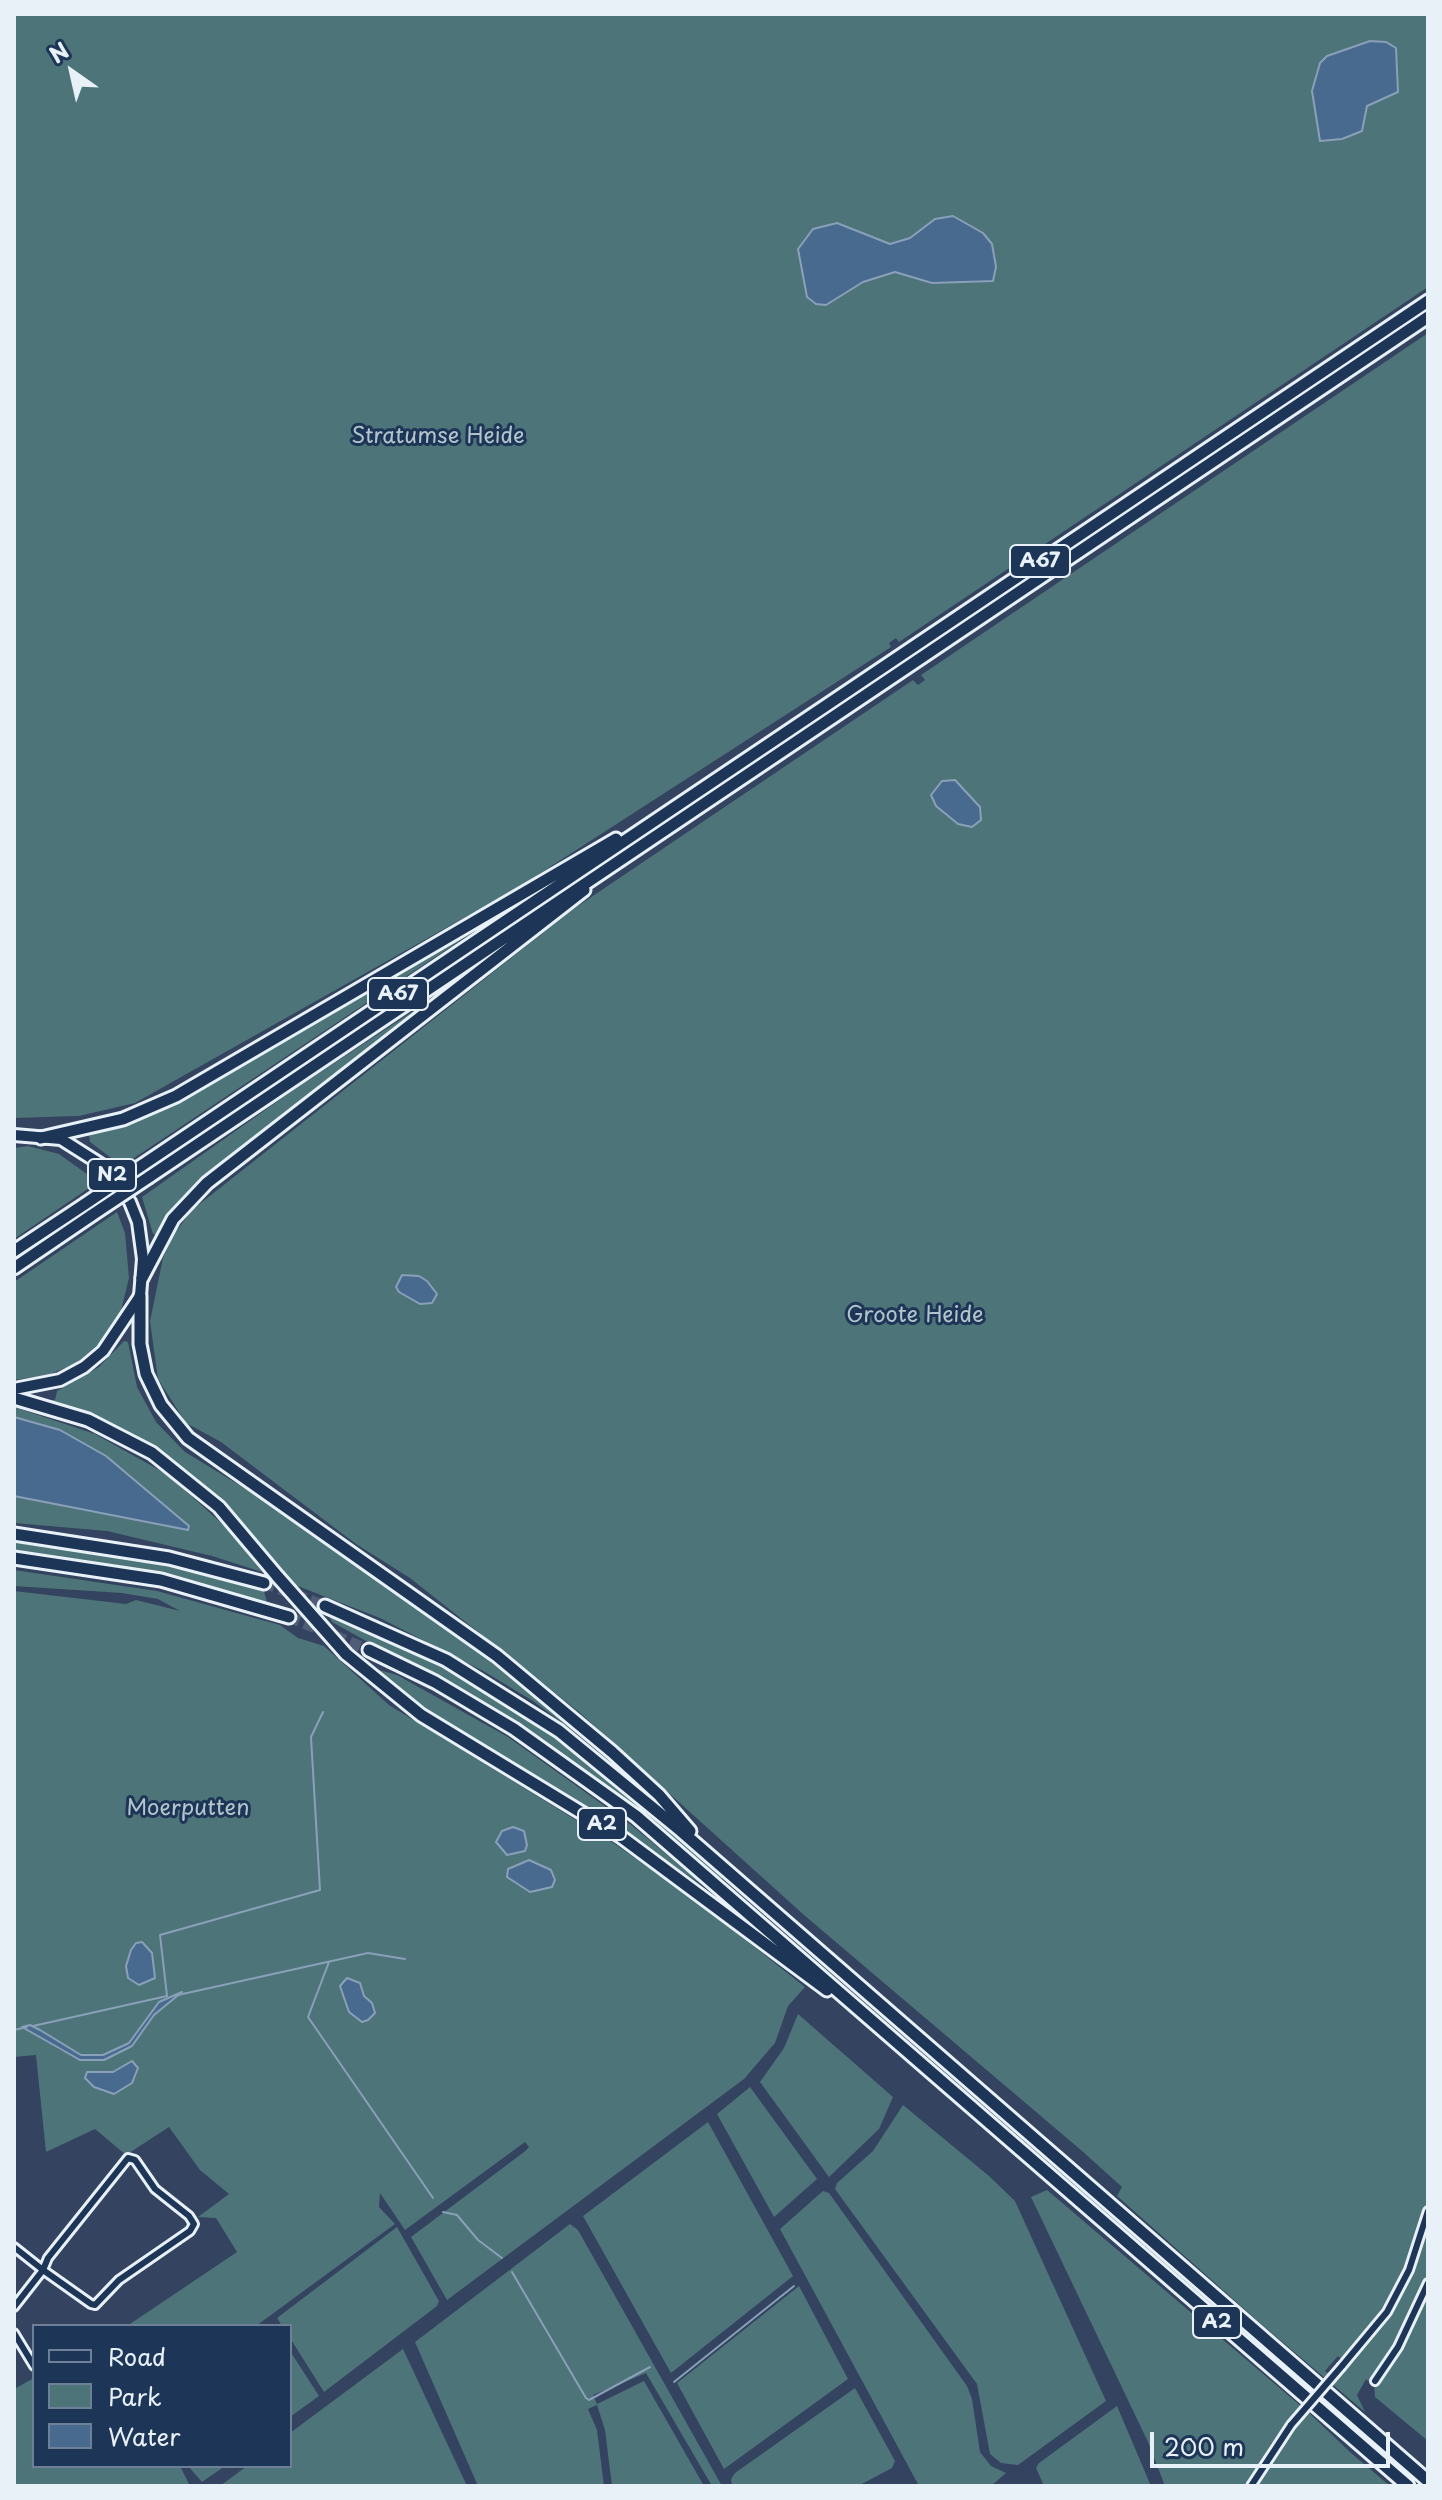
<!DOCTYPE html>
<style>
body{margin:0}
#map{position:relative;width:1442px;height:2500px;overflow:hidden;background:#344360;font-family:"Playpen Sans",sans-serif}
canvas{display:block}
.frame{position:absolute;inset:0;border:16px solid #e8f1f8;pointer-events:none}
.legend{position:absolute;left:32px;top:2324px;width:260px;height:144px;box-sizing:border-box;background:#1d3557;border:2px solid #6e8097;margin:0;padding:10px 14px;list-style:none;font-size:24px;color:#e8f1f8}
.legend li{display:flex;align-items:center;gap:16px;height:40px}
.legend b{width:40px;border:2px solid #6e8097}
.north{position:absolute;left:32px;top:32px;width:80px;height:80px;-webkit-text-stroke:6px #1d3557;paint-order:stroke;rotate:326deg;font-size:22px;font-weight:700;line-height:32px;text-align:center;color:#e8f1f8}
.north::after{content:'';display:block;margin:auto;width:28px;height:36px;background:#e8f1f8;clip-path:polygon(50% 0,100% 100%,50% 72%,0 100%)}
.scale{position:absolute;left:1150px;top:2432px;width:240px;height:36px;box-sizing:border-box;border:4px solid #e8f1f8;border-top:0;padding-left:10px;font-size:24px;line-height:28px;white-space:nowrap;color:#e8f1f8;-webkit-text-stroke:6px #1d3557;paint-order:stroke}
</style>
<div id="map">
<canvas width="1442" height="2500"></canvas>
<div class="frame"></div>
<ul class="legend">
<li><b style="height:10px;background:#1d3557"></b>Road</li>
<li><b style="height:22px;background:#4d7478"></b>Park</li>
<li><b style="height:22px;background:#496a8f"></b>Water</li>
</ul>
<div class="north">N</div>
<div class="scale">200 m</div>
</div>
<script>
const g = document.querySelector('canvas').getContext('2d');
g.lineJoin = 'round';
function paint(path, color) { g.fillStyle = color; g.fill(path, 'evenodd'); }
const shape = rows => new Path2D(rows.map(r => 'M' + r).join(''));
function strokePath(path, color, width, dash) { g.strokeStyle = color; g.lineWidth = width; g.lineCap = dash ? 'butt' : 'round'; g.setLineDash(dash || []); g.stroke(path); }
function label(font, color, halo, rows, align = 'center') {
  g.font = font + ' "Playpen Sans",sans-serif'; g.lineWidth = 6; g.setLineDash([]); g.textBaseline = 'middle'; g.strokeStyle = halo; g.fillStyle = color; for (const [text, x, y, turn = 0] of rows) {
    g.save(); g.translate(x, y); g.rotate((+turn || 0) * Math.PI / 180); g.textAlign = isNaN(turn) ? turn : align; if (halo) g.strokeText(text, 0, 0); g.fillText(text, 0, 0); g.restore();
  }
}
paint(shape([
 [14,14,1428,14,1428,287,899,642,896,638,889,643,891,647,522,885,135,1103,79,1116,14,1118],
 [1428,333,1428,2441,1375,2397,1374,2386,1366,2379,1357,2395,1365,2412,1260,2323,1117,2196,1122,2187,1082,2151,804,1915,579,1712,410,1578,356,1544,221,1442,186,1423,158,1379,150,1321,163,1258,174,1234,192,1210,572,910,913,680,918,685,925,680,921,675],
 [1338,2356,1348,2365,1336,2379,1325,2371],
 [542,886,122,1166,90,1142,89,1135,147,1117,202,1090],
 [480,967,280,1121,158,1235,153,1234,142,1197,295,1089],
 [28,1146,59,1154,98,1182,14,1239,14,1148],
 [117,1212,125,1233,129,1278,120,1315,102,1341,75,1364,48,1375,14,1380,14,1282],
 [124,1341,128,1342,137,1387,156,1422,185,1452,292,1517,426,1608,537,1694,633,1776,533,1701,485,1672,380,1618,290,1583,243,1523,198,1480,136,1438,101,1421,42,1400,55,1400,57,1391,99,1367],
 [14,1407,95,1434,168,1475,229,1530,262,1572,212,1556,107,1531,14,1523,14,1496,103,1511,185,1530,189,1526,106,1456,60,1430,14,1417],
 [14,1540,168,1563,263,1587,267,1603,123,1566,14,1553],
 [14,1570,157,1591,280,1625,298,1638,324,1646,389,1705,615,1844,695,1900,805,1987,788,2006,775,2043,744,2079,447,2300,411,2237,524,2152,529,2147,525,2142,405,2230,380,2193,379,2207,395,2224,256,2326,127,2326,237,2252,216,2218,198,2217,229,2194,200,2170,169,2127,126,2155,95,2129,46,2152,36,2055,14,2057,14,1591,126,1604,136,1600,180,1611,158,1599,122,1593,14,1586],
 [179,1993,154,2015,132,2046,104,2060,62,2051,24,2028,30,2025,40,2030,81,2055,103,2055,129,2043,159,2002],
 [132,2061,103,2092,87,2072,113,2072],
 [327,1612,445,1667,525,1715,643,1805,725,1875,720,1880,639,1812,517,1725,332,1622],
 [372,1668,397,1675,508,1737,630,1824,710,1890,559,1790,450,1726],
 [798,2014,893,2097,879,2129,829,2177,760,2082,784,2048],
 [750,2087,817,2179,774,2217,717,2114],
 [903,2105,989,2176,1015,2201,1106,2401,1018,2465,1001,2463,990,2454,977,2384,835,2189,837,2183,873,2151],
 [708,2122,793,2276,671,2373,583,2216],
 [1047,2190,1302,2407,1271,2444,1247,2486,1165,2486,1148,2442,1031,2197],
 [823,2191,829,2193,967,2386,972,2399,980,2452,991,2466,1006,2473,991,2486,919,2486,780,2229],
 [570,2224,578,2230,722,2486,712,2486,646,2373,593,2395,597,2404,644,2381,704,2486,612,2486,605,2430,597,2405,588,2409,597,2430,604,2486,478,2486,415,2342],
 [397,2227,439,2301,437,2306,324,2392,290,2338,290,2326,282,2326,277,2318],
 [799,2286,848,2379,724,2469,677,2383],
 [403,2349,467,2486,220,2486,247,2466,290,2466,290,2433],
 [290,2351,319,2396,290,2417],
 [34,2378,34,2466,180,2466,190,2486,14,2486,14,2389],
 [855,2388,895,2461,892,2468,858,2486,732,2486,731,2479,735,2473],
 [1117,2406,1151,2486,1044,2486,1036,2468,1039,2463],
 [1307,2411,1351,2453,1390,2486,1254,2486,1283,2439],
 [188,2466,225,2466,202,2482]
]), '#4d7478');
const water = shape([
 [1370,41,1386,42,1396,48,1398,92,1367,106,1362,131,1342,139,1320,141,1312,91,1320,63,1327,56,1370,41],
 [953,216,983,233,992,244,996,267,993,281,932,283,895,272,863,282,826,305,816,304,807,297,798,249,813,229,837,223,890,244,910,238,935,219,953,216],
 [955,780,980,807,981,820,972,827,958,824,936,806,931,795,942,781,955,780],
 [402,1275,419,1276,427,1281,437,1294,432,1303,420,1304,399,1292,396,1287,402,1275],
 [14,1417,60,1430,106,1456,189,1526,188,1530,14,1496,14,1417],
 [513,1827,524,1831,527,1845,525,1851,507,1855,496,1842,502,1831,513,1827],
 [529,1860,551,1870,555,1880,552,1887,530,1892,507,1877,508,1869,529,1860],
 [142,1942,152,1953,155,1978,139,1985,128,1978,126,1966,131,1950,136,1943,142,1942],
 [347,1978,360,1983,364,1996,372,2003,375,2013,368,2020,362,2022,349,2012,340,1986,347,1978],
 [182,1992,154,2015,132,2046,104,2060,80,2060,22,2027,30,2025,40,2030,81,2055,103,2055,129,2043,159,2002,182,1992],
 [132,2061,138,2068,132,2083,114,2094,94,2087,85,2078,87,2072,113,2072,132,2061]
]);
paint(water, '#496a8f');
strokePath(water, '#89a0b9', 2);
strokePath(shape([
 [329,1962,308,2017,433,2198],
 [178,1995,368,1953,405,1959],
 [33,2026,167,1996,160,1935,320,1890,311,1737,323,1712],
 [14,2030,27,2027],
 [443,2212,457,2215,478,2240,502,2258],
 [512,2272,586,2398,589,2400,650,2367],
 [674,2382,794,2286]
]), '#89a0b9', 2);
strokePath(shape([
 [264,1583,325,1606],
 [289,1617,369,1650]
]), '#4f5d77', 11, [11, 5.5]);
const minor = shape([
 [14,2247,43,2270,91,2304,95,2305,119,2280,190,2231,194,2224,189,2216,155,2189,135,2160,128,2158,48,2258,43,2270,14,2307],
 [14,2333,34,2366],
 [1342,2366,1387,2312,1409,2270,1428,2211],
 [1375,2381,1398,2347,1428,2283],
 [1251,2486,1291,2425]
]);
const trunk = shape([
 [14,1135,61,1139,102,1165,130,1202,138,1222,143,1259,140,1296,103,1351,84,1367,60,1380,14,1389]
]);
const motorway = shape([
 [41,1138,123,1119,176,1096,616,839],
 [141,1166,1428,301],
 [149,1177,1428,317],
 [14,1251,85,1204],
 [14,1268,92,1215],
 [142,1278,173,1219,207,1183,584,890],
 [140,1296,140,1344,146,1374,161,1405,188,1438,497,1656,612,1752,659,1795,690,1831],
 [14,1398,88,1420,152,1453,219,1507,278,1577],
 [14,1534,169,1558,264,1583],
 [14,1558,161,1580,289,1617],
 [325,1606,446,1660,559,1731,681,1831,1428,2481],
 [369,1650,435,1682,514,1729,636,1816,1408,2486],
 [346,1654,421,1715,620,1836,827,1990]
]);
strokePath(minor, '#e8f1f8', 12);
strokePath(trunk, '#e8f1f8', 16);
strokePath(motorway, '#e8f1f8', 17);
strokePath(minor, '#1d3557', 6);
strokePath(trunk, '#1d3557', 10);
strokePath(motorway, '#1d3557', 11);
const minorBridge = shape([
 [1291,2425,1342,2366]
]);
const motorwayBridge = shape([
 [85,1204,141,1166],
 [92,1215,149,1177],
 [278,1577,346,1654]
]);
strokePath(minorBridge, '#e8f1f8', 12, []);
strokePath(motorwayBridge, '#e8f1f8', 17, []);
strokePath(minorBridge, '#1d3557', 6);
strokePath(motorwayBridge, '#1d3557', 11);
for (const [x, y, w] of [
 [1040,561,60],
 [398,994,60],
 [112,1175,48],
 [602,1824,48],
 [1217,2322,48]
]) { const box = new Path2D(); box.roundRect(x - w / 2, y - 16, w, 32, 6); g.fillStyle = '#1d3557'; g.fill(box); strokePath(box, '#e8f1f8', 2); }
label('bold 20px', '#e8f1f8', null, [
 ["A67",1040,561],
 ["A67",398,994],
 ["N2",112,1175],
 ["A2",602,1824],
 ["A2",1217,2322]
]);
label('22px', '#b2c5cb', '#1d3557', [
 ["Stratumse Heide",438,437],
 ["Groote Heide",915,1316],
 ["Moerputten",188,1809]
]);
</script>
